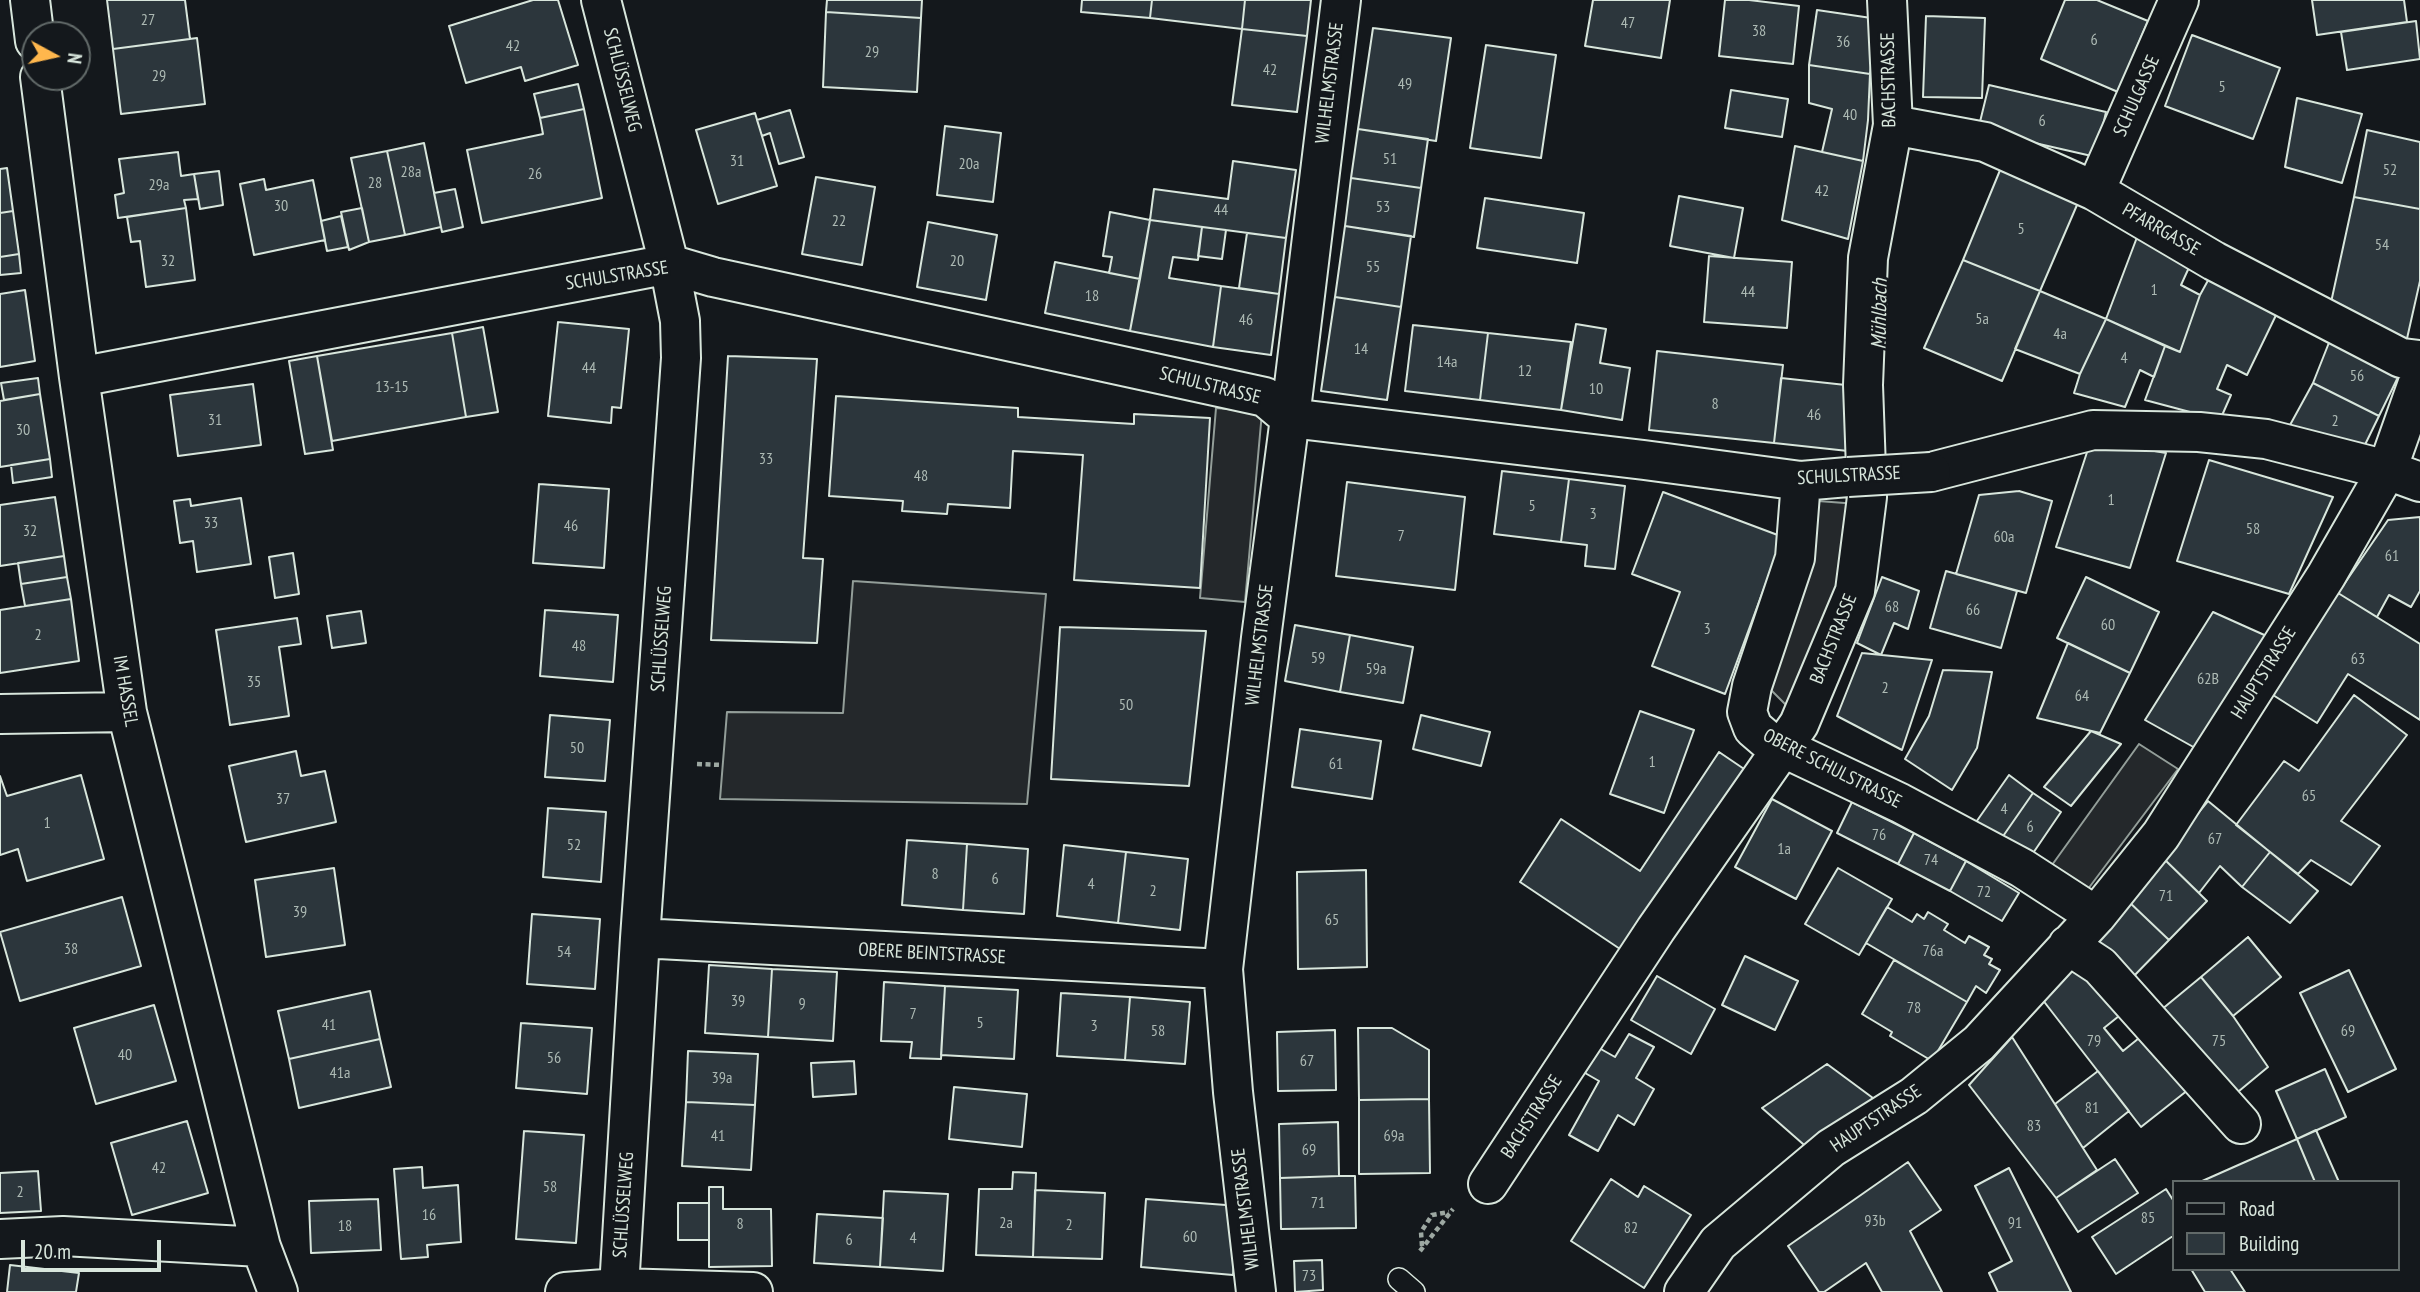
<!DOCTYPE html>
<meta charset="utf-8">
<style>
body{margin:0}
#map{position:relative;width:2420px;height:1292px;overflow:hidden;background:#14181c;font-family:"PT Sans Narrow",sans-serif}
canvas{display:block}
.legend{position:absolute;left:2172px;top:1180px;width:228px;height:91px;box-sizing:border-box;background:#14181c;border:2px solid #626a69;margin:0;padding:9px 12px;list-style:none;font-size:21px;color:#d8e6dc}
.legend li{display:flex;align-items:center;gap:14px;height:35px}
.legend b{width:35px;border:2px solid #626a69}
.north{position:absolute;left:21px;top:21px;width:70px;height:70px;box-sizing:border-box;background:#14181c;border:2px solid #626a69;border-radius:50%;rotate:98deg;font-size:19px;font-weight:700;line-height:28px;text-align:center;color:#d8e6dc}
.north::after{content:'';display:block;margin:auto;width:24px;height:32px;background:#ffb74d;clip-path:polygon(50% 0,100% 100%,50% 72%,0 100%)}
.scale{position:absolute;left:21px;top:1240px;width:140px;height:32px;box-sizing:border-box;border:4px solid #d8e6dc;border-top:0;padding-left:9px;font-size:21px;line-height:24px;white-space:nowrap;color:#d8e6dc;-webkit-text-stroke:5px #14181c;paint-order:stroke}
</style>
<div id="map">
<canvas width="2420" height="1292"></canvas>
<ul class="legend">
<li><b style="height:9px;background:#14181c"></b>Road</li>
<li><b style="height:19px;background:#2c363c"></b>Building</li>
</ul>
<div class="north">N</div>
<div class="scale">20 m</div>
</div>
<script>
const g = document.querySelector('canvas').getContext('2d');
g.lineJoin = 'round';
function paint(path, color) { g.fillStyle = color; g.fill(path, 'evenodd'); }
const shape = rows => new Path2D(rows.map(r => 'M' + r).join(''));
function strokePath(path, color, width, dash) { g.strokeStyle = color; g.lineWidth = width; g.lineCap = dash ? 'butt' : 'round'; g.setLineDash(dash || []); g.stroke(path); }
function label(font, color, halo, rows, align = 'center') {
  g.font = font + ' "PT Sans Narrow",sans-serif'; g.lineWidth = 5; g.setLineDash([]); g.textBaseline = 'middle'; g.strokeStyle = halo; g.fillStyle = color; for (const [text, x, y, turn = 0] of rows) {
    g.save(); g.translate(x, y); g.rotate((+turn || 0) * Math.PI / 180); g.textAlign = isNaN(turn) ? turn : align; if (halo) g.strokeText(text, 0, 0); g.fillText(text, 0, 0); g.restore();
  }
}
const parking = shape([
 [1216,408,1262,412,1245,602,1200,598,1216,408],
 [1818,501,1858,504,1832,613,1791,710,1765,684,1818,501],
 [853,581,1046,594,1027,804,720,799,727,712,843,713,853,581],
 [2139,744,2178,769,2088,889,2052,865,2139,744]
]);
paint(parking, '#24282b');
strokePath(parking, '#939e99', 2);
const building = shape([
 [107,0,185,0,190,39,113,49,107,0],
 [533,0,558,0,578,65,525,81,521,67,466,83,449,26,533,0],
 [827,0,922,0,921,18,826,12,827,0],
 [1082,0,1152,0,1150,18,1081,12,1082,0],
 [1152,0,1245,0,1242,29,1150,18,1152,0],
 [1245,0,1311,0,1307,36,1242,29,1245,0],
 [1593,0,1670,0,1661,58,1585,46,1593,0],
 [1725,0,1749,0,1799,6,1793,64,1719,56,1725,0],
 [2065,0,2097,0,2148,21,2118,92,2041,59,2065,0],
 [2312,0,2404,0,2407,22,2317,35,2312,0],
 [1817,10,1878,19,1870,74,1809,65,1817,10],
 [826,12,921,18,917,92,823,87,826,12],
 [1926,16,1985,18,1982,98,1923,97,1926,16],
 [2416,21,2420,59,2347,70,2341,32,2416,21],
 [1373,28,1451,38,1436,141,1358,129,1373,28],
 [1242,29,1307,36,1297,112,1232,105,1242,29],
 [2192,35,2280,68,2253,139,2165,106,2192,35],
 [197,38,205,104,121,114,113,49,197,38],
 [1486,45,1556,55,1541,158,1470,148,1486,45],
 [1809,65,1870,74,1868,120,1863,161,1822,152,1832,109,1809,103,1809,65],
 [578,84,584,109,540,118,534,94,578,84],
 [1989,85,2106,112,2096,157,1978,130,1989,85],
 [1731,90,1788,99,1782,137,1725,128,1731,90],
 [2297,98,2362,114,2342,183,2285,167,2297,98],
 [584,109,602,198,482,223,467,150,543,134,540,118,584,109],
 [790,110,804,157,779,164,770,133,762,136,757,120,790,110],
 [755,113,777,186,718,204,696,130,755,113],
 [945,126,1001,133,993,202,937,195,945,126],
 [1358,129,1428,139,1421,188,1351,178,1358,129],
 [2367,130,2420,142,2420,209,2354,197,2367,130],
 [424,143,441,227,405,235,387,151,424,143],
 [1795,146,1863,161,1848,239,1782,220,1795,146],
 [387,151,405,235,369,242,351,158,387,151],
 [178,152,181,176,194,174,198,199,184,200,186,208,118,218,115,195,124,193,119,159,178,152],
 [1233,161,1296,170,1286,238,1150,220,1154,189,1228,199,1233,161],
 [2003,163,2080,198,2040,291,1963,260,2003,163],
 [7,168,13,211,0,213,0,169,7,168],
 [219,171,223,205,200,209,194,174,219,171],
 [816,177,875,187,862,265,802,254,816,177],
 [1351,178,1421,188,1414,237,1345,226,1351,178],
 [264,179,266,190,313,180,325,240,254,255,240,184,264,179],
 [455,189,463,227,442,232,434,193,455,189],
 [1679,196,1743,208,1734,258,1670,246,1679,196],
 [2354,197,2420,209,2420,281,2406,343,2330,307,2354,197],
 [1485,198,1584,213,1577,263,1477,248,1485,198],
 [186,208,195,280,146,287,140,241,131,242,127,217,186,208],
 [362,208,369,242,349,250,341,212,362,208],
 [13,211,19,254,0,257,0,213,13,211],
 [1110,212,1150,220,1140,279,1109,273,1112,257,1103,256,1110,212],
 [341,216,348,247,327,251,321,221,341,216],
 [1150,220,1202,227,1198,260,1173,257,1169,278,1221,286,1213,347,1130,331,1150,220],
 [928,222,997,235,986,300,917,287,928,222],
 [1345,226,1411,236,1401,307,1335,297,1345,226],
 [1202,227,1226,230,1222,259,1198,256,1202,227],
 [2139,232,2192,261,2181,285,2200,295,2180,352,2106,319,2139,232],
 [1247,233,1286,238,1279,294,1239,288,1247,233],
 [19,254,21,273,0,275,0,257,19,254],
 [1709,256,1792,262,1787,328,1704,322,1709,256],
 [1963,260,2040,291,2002,381,1924,348,1963,260],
 [1055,262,1140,279,1130,331,1045,313,1055,262],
 [2211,275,2279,309,2247,375,2227,365,2217,389,2231,395,2220,420,2145,400,2165,346,2180,352,2200,295,2211,275],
 [1221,286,1279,294,1271,355,1213,347,1221,286],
 [25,290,35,361,0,367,0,294,25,290],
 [2040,291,2106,319,2080,374,2015,349,2040,291],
 [1335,297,1401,307,1387,400,1321,391,1335,297],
 [2106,319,2165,346,2154,377,2140,370,2125,407,2074,393,2080,374,2106,319],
 [558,322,629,329,621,408,612,407,611,423,548,416,558,322],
 [1576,324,1606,329,1600,363,1630,368,1622,420,1561,410,1576,324],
 [1413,325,1488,333,1480,400,1405,391,1413,325],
 [483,327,498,412,466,417,452,333,483,327],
 [452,333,466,417,332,441,317,356,452,333],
 [1488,333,1571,342,1561,410,1480,400,1488,333],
 [2332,335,2402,369,2379,416,2313,383,2332,335],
 [1657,351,1783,365,1774,443,1649,430,1657,351],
 [317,356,333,450,305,454,289,361,317,356],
 [728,356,817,359,803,558,823,559,817,643,711,640,728,356],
 [38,378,40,394,4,400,1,383,38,378],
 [1781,378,1855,386,1848,451,1774,443,1781,378],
 [2313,383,2379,416,2359,457,2290,425,2313,383],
 [253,384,261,445,178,456,170,395,253,384],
 [40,394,50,459,0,467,0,401,40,394],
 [836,396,1018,408,1018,417,1134,424,1134,414,1210,418,1200,588,1074,580,1083,455,1013,451,1010,508,948,504,947,514,902,511,903,501,829,496,836,396],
 [2091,440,2166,453,2130,568,2056,547,2091,440],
 [50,459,52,477,13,483,11,465,50,459],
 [2209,460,2333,497,2289,594,2177,561,2209,460],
 [1502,471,1569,479,1561,542,1494,534,1502,471],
 [1569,479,1625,486,1615,569,1585,566,1587,545,1561,542,1569,479],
 [1347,482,1465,497,1455,590,1336,576,1347,482],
 [539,484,609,489,604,568,533,563,539,484],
 [2019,491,2052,501,2026,593,1956,574,1979,495,2019,491],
 [1663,492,1783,537,1725,694,1652,666,1680,592,1632,574,1663,492],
 [55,497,64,556,0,566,0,505,55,497],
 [241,498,251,564,197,572,193,541,180,543,174,501,190,499,191,506,241,498],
 [2420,517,2420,591,2411,607,2389,595,2377,617,2338,593,2388,520,2420,517],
 [293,553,299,594,275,598,269,557,293,553],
 [64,556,67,577,21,584,18,563,64,556],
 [1946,571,2017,591,2001,648,1930,628,1946,571],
 [67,577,71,599,25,606,21,584,67,577],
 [1882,577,1919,591,1908,629,1894,623,1881,655,1857,643,1882,577],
 [2086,577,2159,612,2130,673,2057,638,2086,577],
 [2338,593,2420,644,2420,720,2348,674,2317,723,2273,695,2338,593],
 [71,599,79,661,0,673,0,610,71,599],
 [545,610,618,615,613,682,540,676,545,610],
 [361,611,366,643,332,648,327,616,361,611],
 [2213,612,2271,638,2197,749,2145,720,2213,612],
 [297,618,301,644,279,647,289,716,230,725,216,630,297,618],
 [1295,625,1350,635,1340,692,1285,681,1295,625],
 [1060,627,1206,631,1189,786,1051,779,1060,627],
 [1350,635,1413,647,1403,703,1340,692,1350,635],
 [2068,643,2130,673,2100,733,2037,718,2068,643],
 [1862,653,1932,660,1902,750,1837,716,1862,653],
 [1943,670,1992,672,1977,748,1952,790,1905,759,1929,716,1943,670],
 [2354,695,2407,735,2341,821,2380,846,2351,885,2311,860,2298,874,2236,825,2284,761,2299,771,2354,695],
 [1640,711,1694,730,1664,813,1610,794,1640,711],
 [550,715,610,720,605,781,545,777,550,715],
 [1421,715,1490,732,1481,766,1413,749,1421,715],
 [1300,729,1381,741,1372,799,1292,787,1300,729],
 [2091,731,2121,744,2071,806,2044,787,2091,731],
 [296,751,301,776,325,771,336,822,246,842,229,766,296,751],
 [1719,752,1750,773,1629,955,1520,882,1561,819,1640,871,1719,752],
 [81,775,104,859,27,881,18,849,0,855,0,776,7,796,81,775],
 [2009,775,2033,793,1999,842,1974,825,2009,775],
 [2033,793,2061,812,2027,862,1999,842,2033,793],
 [1772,799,1832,831,1796,899,1735,867,1772,799],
 [2208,801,2270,852,2242,887,2220,866,2199,893,2162,857,2208,801],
 [1852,802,1914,833,1898,864,1837,833,1852,802],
 [548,808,606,812,601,882,543,877,548,808],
 [1914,833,1966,861,1950,891,1898,864,1914,833],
 [907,840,967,844,963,910,902,905,907,840],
 [967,844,1028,849,1024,914,963,910,967,844],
 [1064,845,1126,852,1118,923,1057,916,1064,845],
 [1126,852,1188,859,1180,930,1118,923,1126,852],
 [2270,852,2318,891,2290,923,2242,887,2270,852],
 [2162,857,2207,901,2169,940,2127,900,2162,857],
 [1966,861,2019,893,2002,921,1950,891,1966,861],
 [334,868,345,945,266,957,255,880,334,868],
 [1838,868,1892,899,1859,955,1805,924,1838,868],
 [1366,870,1367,967,1298,969,1297,872,1366,870],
 [122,897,141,966,20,1001,0,932,122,897],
 [2127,900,2169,940,2131,979,2093,942,2127,900],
 [1887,907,1912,922,1917,914,1924,919,1928,912,1948,924,1944,930,1965,943,1969,936,1989,947,1984,955,1992,959,1989,964,2000,970,1986,993,1976,986,1967,1002,1866,943,1887,907],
 [532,914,600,919,595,989,527,984,532,914],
 [2248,937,2281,977,2233,1016,2201,977,2248,937],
 [1745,956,1798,981,1775,1030,1722,1005,1745,956],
 [2081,958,2124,1012,2104,1028,2123,1051,2149,1030,2193,1086,2141,1127,2042,999,2081,958],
 [1894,960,1967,1002,1932,1061,1890,1036,1892,1032,1862,1014,1894,960],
 [709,965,772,969,768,1037,705,1033,709,965],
 [772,969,837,972,833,1041,768,1037,772,969],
 [2349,970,2396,1069,2348,1092,2300,993,2349,970],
 [1657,976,1715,1009,1691,1054,1631,1020,1657,976],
 [2201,977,2233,1016,2268,1067,2233,1096,2161,1010,2201,977],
 [884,982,945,986,941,1059,910,1058,912,1042,881,1041,884,982],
 [945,986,1018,990,1014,1059,941,1055,945,986],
 [370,991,380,1039,289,1059,278,1011,370,991],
 [1061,993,1130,997,1125,1060,1057,1056,1061,993],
 [1130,997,1190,1002,1185,1064,1125,1060,1130,997],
 [154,1005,176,1081,96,1104,74,1028,154,1005],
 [521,1023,592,1028,587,1094,516,1088,521,1023],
 [1358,1028,1392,1028,1429,1050,1429,1099,1359,1100,1358,1028],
 [1335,1030,1336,1090,1278,1091,1277,1032,1335,1030],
 [1629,1034,1654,1047,1636,1078,1654,1089,1634,1125,1618,1115,1598,1151,1569,1135,1599,1081,1585,1073,1599,1048,1615,1057,1629,1034],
 [2012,1037,2097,1170,2056,1198,1969,1085,2012,1037],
 [380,1039,391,1087,299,1108,289,1059,380,1039],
 [688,1051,758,1054,755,1105,686,1102,688,1051],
 [854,1061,856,1094,813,1097,811,1063,854,1061],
 [1827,1064,1877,1101,1811,1151,1762,1108,1827,1064],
 [2325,1069,2346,1117,2297,1139,2276,1091,2325,1069],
 [2098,1071,2129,1111,2083,1148,2055,1104,2098,1071],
 [954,1087,1027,1094,1022,1147,949,1139,954,1087],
 [1429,1099,1430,1173,1359,1174,1359,1100,1429,1099],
 [686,1102,755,1105,751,1170,682,1166,686,1102],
 [187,1121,208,1193,132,1215,111,1143,187,1121],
 [1338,1122,1339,1176,1280,1178,1279,1124,1338,1122],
 [2316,1130,2339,1182,2315,1182,2297,1139,2316,1130],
 [524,1131,584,1135,576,1243,516,1239,524,1131],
 [2297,1139,2315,1182,2200,1182,2297,1139],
 [2115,1159,2138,1193,2078,1232,2056,1198,2115,1159],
 [1908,1162,1941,1210,1910,1231,1942,1292,1882,1292,1866,1263,1824,1292,1819,1292,1788,1246,1908,1162],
 [422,1167,423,1188,458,1185,461,1242,427,1245,428,1257,401,1259,394,1169,422,1167],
 [2009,1168,2071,1292,1998,1292,1989,1273,2012,1261,1975,1186,2009,1168],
 [38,1171,41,1211,0,1213,0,1173,38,1171],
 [1013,1172,1036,1173,1033,1257,976,1255,979,1189,1012,1189,1013,1172],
 [1339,1176,1355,1176,1356,1228,1281,1229,1280,1178,1339,1176],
 [1611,1179,1638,1197,1644,1186,1691,1215,1644,1288,1571,1241,1611,1179],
 [709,1187,723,1187,723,1209,771,1209,772,1266,709,1267,709,1187],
 [2166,1189,2173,1200,2173,1236,2116,1274,2092,1237,2166,1189],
 [1035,1190,1105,1193,1102,1259,1033,1257,1035,1190],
 [884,1191,948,1194,943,1271,880,1267,884,1191],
 [378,1199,381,1250,311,1253,309,1201,378,1199],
 [1146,1199,1239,1206,1233,1275,1141,1267,1146,1199],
 [678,1203,709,1203,709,1240,678,1240,678,1203],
 [817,1214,883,1218,880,1267,814,1263,817,1214],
 [1322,1260,1323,1290,1295,1292,1294,1261,1322,1260],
 [10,1265,79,1273,76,1292,7,1292,10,1265],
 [2191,1269,2230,1269,2245,1292,2205,1292,2191,1269]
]);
paint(building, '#2c363c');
strokePath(building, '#d8e6dc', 2);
const lane = shape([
 [1399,1279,1414,1292]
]);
const street = shape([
 [30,0,35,41],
 [601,0,669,264,680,321,681,358,640,938,619,1288],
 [40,77,79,377,127,712,261,1247,278,1292],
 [1893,125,1985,142,2095,191,2214,261,2401,358,2420,360],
 [2095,191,2179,0],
 [79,377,669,264,713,277,1265,397,1290,418,1644,460,1801,481,1848,477],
 [1931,472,2093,430,2199,432,2266,439,2387,470,2420,482],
 [1801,481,1795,558,1752,686,1747,712,1753,728,1767,740,1900,803,2022,868,2096,916],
 [0,714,127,712],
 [640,938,1223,969],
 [2068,945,2100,966,2241,1124],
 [1488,1184,1656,929,1799,724,1855,591,1867,497,1863,385,1868,258,1893,125,1887,0],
 [0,1239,63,1236,261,1247],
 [565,1292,619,1288,753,1292],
 [1256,1292,1233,1092,1223,969,1261,638,1290,418,1341,0],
 [1684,1292,1718,1243,1831,1148,1914,1096,1979,1043,2096,916,2161,835,2326,576,2387,470,2420,377]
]);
strokePath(lane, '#d8e6dc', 24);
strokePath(street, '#d8e6dc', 42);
strokePath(shape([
 [697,764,723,765],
 [1422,1246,1421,1232,1432,1215,1449,1212],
 [1420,1251,1453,1209]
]), '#9da8a2', 4.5, [5, 3.5]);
strokePath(lane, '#14181c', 21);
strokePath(street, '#14181c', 38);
const streetBridge = shape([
 [1848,477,1931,472]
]);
strokePath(streetBridge, '#d8e6dc', 42, []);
strokePath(streetBridge, '#14181c', 38);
label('16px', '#adbab4', null, [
 ["27",148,20],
 ["47",1628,23],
 ["38",1759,31],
 ["6",2094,40],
 ["36",1843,42],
 ["42",513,46],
 ["29",872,52],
 ["42",1270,70],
 ["29",159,76],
 ["49",1405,84],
 ["5",2222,87],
 ["40",1850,115],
 ["6",2042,121],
 ["51",1390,159],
 ["31",737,161],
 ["20a",969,164],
 ["52",2390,170],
 ["28a",411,172],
 ["26",535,174],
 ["28",375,183],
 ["29a",159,185],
 ["42",1822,191],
 ["30",281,206],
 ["53",1383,207],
 ["44",1221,210],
 ["22",839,221],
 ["5",2021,229],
 ["54",2382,245],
 ["32",168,261],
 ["20",957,261],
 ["55",1373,267],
 ["1",2154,290],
 ["44",1748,292],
 ["18",1092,296],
 ["5a",1982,319],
 ["46",1246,320],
 ["4a",2060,334],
 ["14",1361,349],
 ["4",2124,358],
 ["14a",1447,362],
 ["44",589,368],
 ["12",1525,371],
 ["56",2357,376],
 ["13-15",392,387],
 ["10",1596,389],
 ["8",1715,404],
 ["46",1814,415],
 ["31",215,420],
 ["2",2335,421],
 ["30",23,430],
 ["33",766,459],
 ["48",921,476],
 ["1",2111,500],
 ["5",1532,506],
 ["3",1593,514],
 ["33",211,523],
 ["46",571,526],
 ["58",2253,529],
 ["32",30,531],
 ["7",1401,536],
 ["60a",2004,537],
 ["61",2392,556],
 ["68",1892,607],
 ["66",1973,610],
 ["60",2108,625],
 ["3",1707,629],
 ["2",38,635],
 ["48",579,646],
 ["59",1318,658],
 ["63",2358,659],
 ["59a",1376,669],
 ["62B",2208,679],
 ["35",254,682],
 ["2",1885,688],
 ["64",2082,696],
 ["50",1126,705],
 ["50",577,748],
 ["1",1652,762],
 ["61",1336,764],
 ["65",2309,796],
 ["37",283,799],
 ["4",2004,809],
 ["1",47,823],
 ["6",2030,827],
 ["76",1879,835],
 ["67",2215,839],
 ["52",574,845],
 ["1a",1784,849],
 ["74",1931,860],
 ["8",935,874],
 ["6",995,879],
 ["4",1091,884],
 ["2",1153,891],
 ["72",1984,892],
 ["71",2166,896],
 ["39",300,912],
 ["65",1332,920],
 ["38",71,949],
 ["76a",1933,951],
 ["54",564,952],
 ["39",738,1001],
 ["9",802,1004],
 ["78",1914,1008],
 ["7",913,1014],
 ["5",980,1023],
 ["41",329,1025],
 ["3",1094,1026],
 ["58",1158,1031],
 ["69",2348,1031],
 ["79",2094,1041],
 ["75",2219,1041],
 ["40",125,1055],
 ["56",554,1058],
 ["67",1307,1061],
 ["41a",340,1073],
 ["39a",722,1078],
 ["81",2092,1108],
 ["83",2034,1126],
 ["41",718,1136],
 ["69a",1394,1136],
 ["69",1309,1150],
 ["42",159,1168],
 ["58",550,1187],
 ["2",20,1192],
 ["71",1318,1203],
 ["16",429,1215],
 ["85",2148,1218],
 ["93b",1875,1221],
 ["2a",1006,1223],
 ["91",2015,1223],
 ["8",740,1224],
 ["2",1069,1225],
 ["18",345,1226],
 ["82",1631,1228],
 ["60",1190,1237],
 ["4",913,1238],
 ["6",849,1240],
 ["73",1309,1276]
]);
label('19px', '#d8e6dc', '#14181c', [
 ["SCHLÜSSELWEG",622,80,76],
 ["BACHSTRASSE",1889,80,-91],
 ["WILHELMSTRASSE",1330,83,-83],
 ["SCHULGASSE",2137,96,-66],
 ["PFARRGASSE",2161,230,30],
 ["SCHULSTRASSE",617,276,-9],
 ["SCHULSTRASSE",1210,386,14],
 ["SCHULSTRASSE",1849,476,-3],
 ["SCHLÜSSELWEG",662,639,-86],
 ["BACHSTRASSE",1834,639,-68],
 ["WILHELMSTRASSE",1260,645,-83],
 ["HAUPTSTRASSE",2264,673,-58],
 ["IM HASSEL",125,691,80],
 ["OBERE SCHULSTRASSE",1832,769,27],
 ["OBERE BEINTSTRASSE",932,954,3],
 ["BACHSTRASSE",1532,1117,-57],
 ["HAUPTSTRASSE",1876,1119,-34],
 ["SCHLÜSSELWEG",624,1205,-86],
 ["WILHELMSTRASSE",1246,1209,-97]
]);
label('italic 21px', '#d8e6dc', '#14181c', [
 ["Mühlbach",1880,314,-89]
]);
</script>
